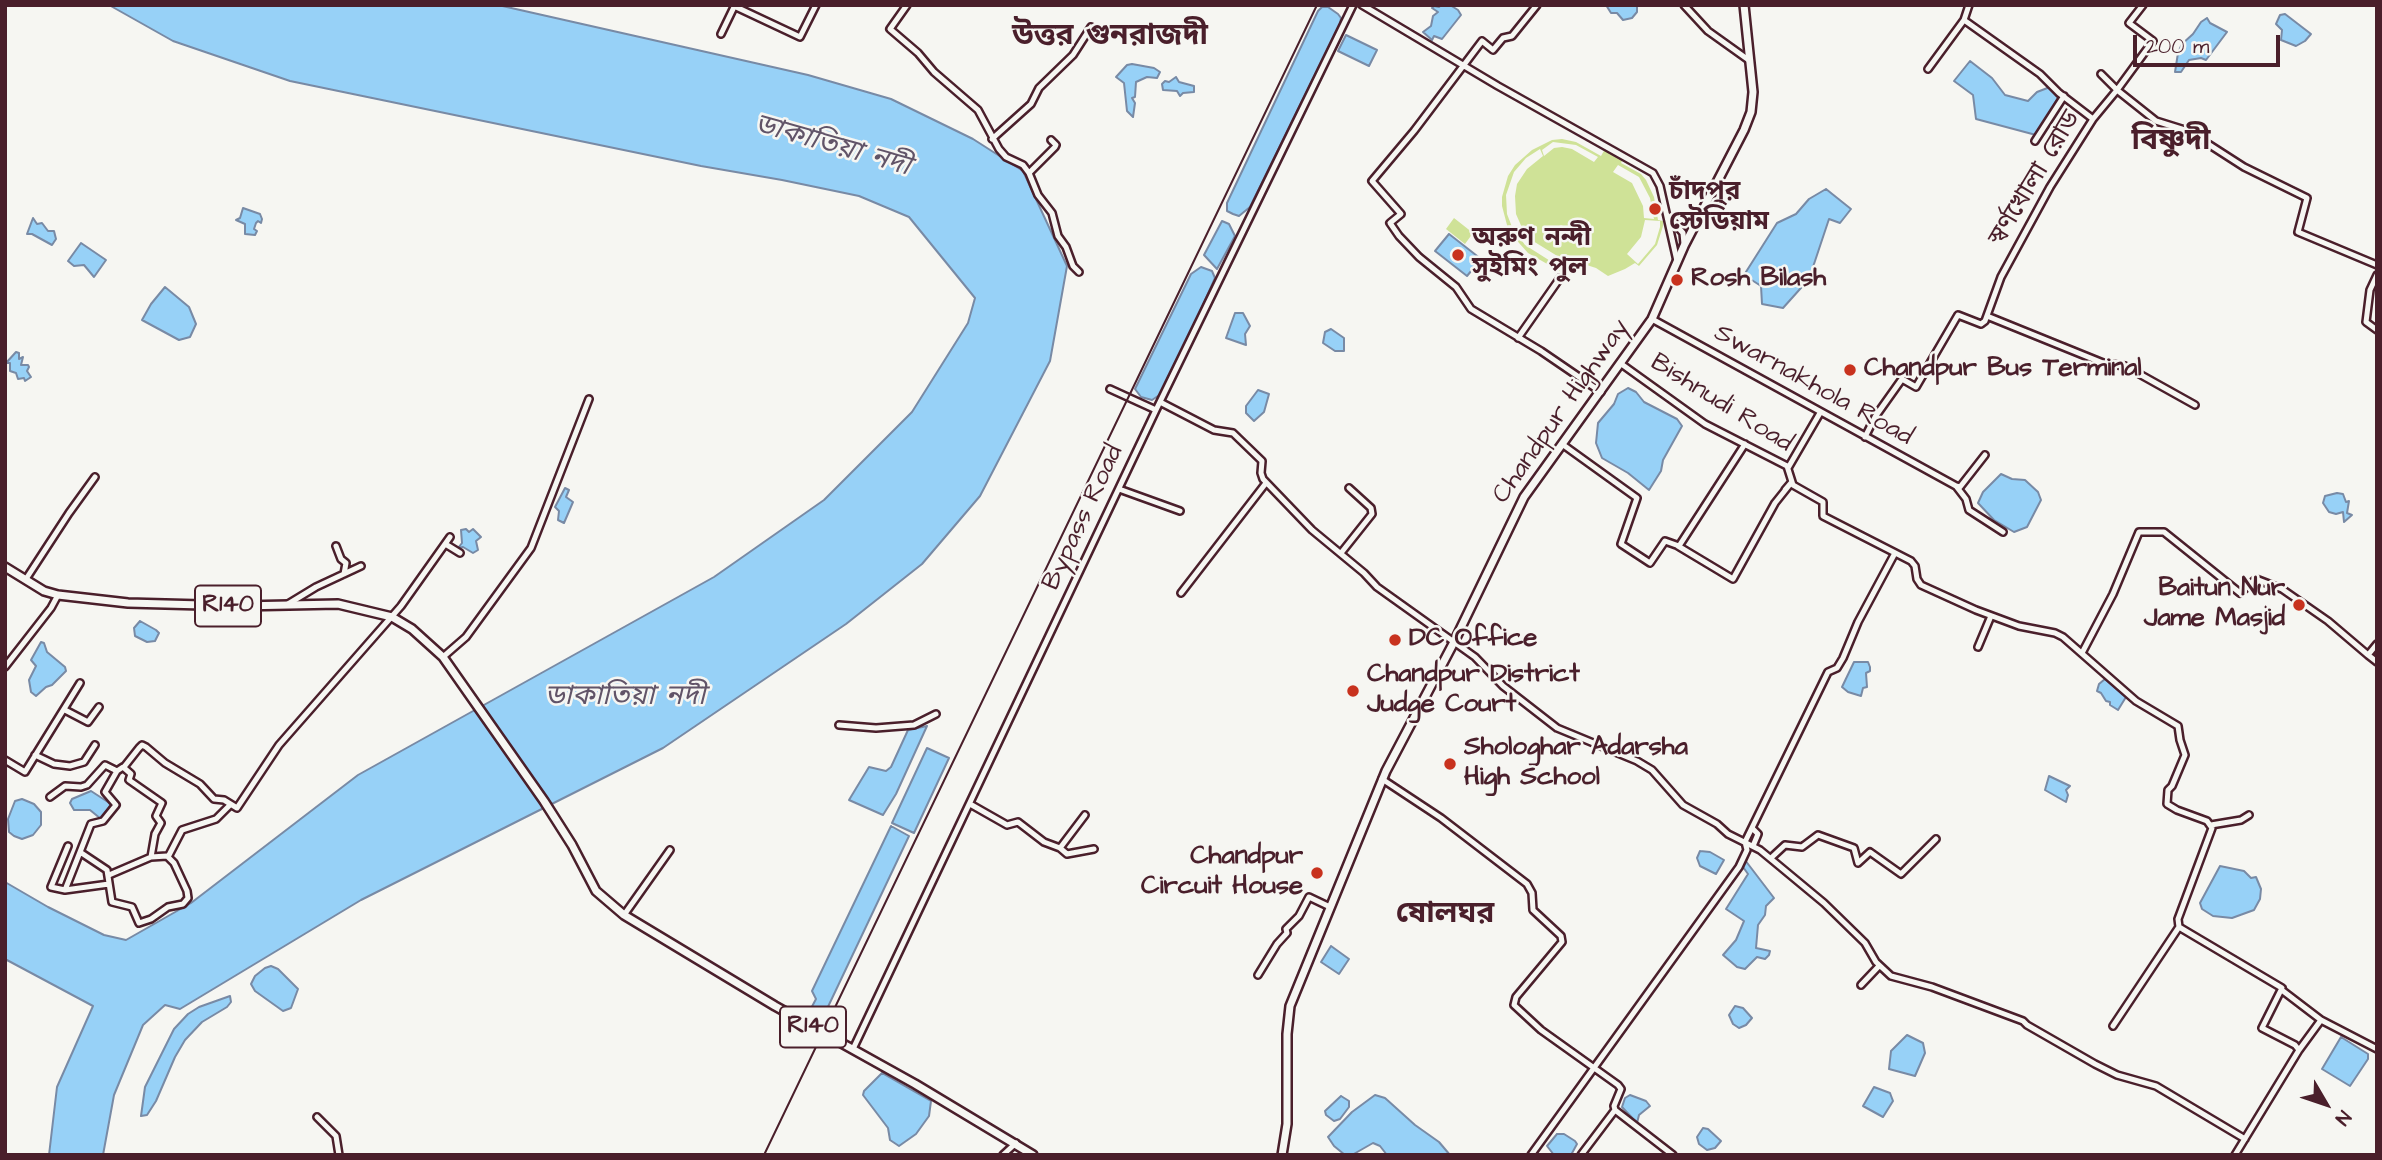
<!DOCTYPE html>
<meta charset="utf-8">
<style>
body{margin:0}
#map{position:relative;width:2382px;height:1160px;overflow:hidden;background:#f6f6f2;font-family:"Architects Daughter",sans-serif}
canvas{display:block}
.frame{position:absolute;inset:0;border:7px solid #4a1f2b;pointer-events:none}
.north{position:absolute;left:2291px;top:1069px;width:70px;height:70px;-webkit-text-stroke:5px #f6f6f2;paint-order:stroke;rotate:129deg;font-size:19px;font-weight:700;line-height:28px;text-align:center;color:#4a1f2b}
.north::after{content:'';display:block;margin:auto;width:24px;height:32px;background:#4a1f2b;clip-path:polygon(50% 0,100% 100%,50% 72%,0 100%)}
.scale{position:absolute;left:2133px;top:35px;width:147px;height:32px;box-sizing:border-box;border:4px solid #4a1f2b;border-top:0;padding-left:9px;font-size:21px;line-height:24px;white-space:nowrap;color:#4a1f2b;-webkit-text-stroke:5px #f6f6f2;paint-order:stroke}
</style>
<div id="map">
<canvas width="2382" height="1160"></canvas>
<div class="frame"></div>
<div class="north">N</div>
<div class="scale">200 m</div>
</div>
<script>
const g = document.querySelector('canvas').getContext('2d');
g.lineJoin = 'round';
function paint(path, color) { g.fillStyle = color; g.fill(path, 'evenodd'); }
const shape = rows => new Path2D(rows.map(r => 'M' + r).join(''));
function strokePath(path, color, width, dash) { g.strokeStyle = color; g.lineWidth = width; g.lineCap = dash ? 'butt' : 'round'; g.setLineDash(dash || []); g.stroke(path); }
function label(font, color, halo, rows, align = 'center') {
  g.font = font + ' "Architects Daughter","Noto Sans Bengali",sans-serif'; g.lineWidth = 5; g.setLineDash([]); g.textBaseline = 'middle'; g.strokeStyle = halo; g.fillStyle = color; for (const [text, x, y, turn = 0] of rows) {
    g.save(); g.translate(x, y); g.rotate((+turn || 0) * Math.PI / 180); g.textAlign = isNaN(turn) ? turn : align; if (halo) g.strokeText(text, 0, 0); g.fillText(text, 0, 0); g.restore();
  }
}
paint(shape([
 [1562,139,1576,142,1601,156,1605,149,1623,159,1621,163,1641,174,1646,180,1654,197,1658,220,1663,221,1663,226,1657,245,1639,266,1635,263,1625,269,1608,276,1596,268,1571,260,1563,273,1528,253,1511,234,1507,225,1502,206,1502,197,1508,176,1515,165,1532,150,1552,140],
 [1553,142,1576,145,1598,157,1594,162,1572,149,1562,147,1554,148,1544,156,1542,150],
 [1540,149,1543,156,1527,169,1517,184,1515,196,1516,214,1523,230,1533,241,1567,262,1563,269,1525,245,1512,227,1507,214,1506,195,1514,172,1526,158],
 [1618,165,1639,177,1650,198,1654,219,1644,218,1643,206,1632,183,1613,172],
 [1645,220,1660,221,1660,227,1655,244,1638,264,1627,254,1641,237],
 [1454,218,1473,233,1465,244,1446,229]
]), '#cfe297');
const water = shape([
 [109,5,498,5,808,75,891,99,973,139,1023,171,1067,266,1050,361,980,496,922,564,846,624,663,748,361,900,180,1009,165,1005,143,1025,114,1095,103,1155,49,1155,57,1087,93,1006,5,959,5,882,48,907,104,935,126,940,191,903,358,775,714,577,824,500,912,412,968,323,975,298,909,217,859,196,782,180,701,166,290,81,173,41,109,5],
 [1441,5,1450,5,1458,10,1461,15,1442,39,1434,36,1432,40,1423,32,1431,26,1433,16,1438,12,1432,8,1434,6,1439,7,1441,5],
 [1606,5,1637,5,1637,12,1632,18,1623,20,1617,13,1611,13,1606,5],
 [1322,7,1328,7,1338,14,1341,18,1340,24,1250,207,1239,216,1233,214,1227,211,1227,203,1318,11,1322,7],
 [2285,14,2311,34,2305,41,2296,46,2281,40,2282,30,2276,24,2280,15,2285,14],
 [2207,18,2210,23,2227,32,2206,60,2201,58,2189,60,2181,72,2175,72,2178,53,2182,44,2193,34,2201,22,2207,18],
 [1346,35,1377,50,1369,66,1338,51,1346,35],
 [1970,61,1992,78,2005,95,2028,101,2037,92,2050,87,2058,98,2036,135,1976,119,1973,95,1954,81,1970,61],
 [1132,64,1154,68,1160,72,1157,78,1147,77,1136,82,1135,97,1132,98,1135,103,1133,117,1127,111,1124,83,1116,77,1127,65,1132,64],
 [1176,77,1179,82,1194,86,1194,92,1183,93,1180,96,1177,91,1163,90,1162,84,1165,81,1169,82,1176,77],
 [1826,189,1851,209,1840,223,1829,219,1809,279,1783,308,1762,304,1761,286,1744,275,1777,223,1796,214,1809,199,1826,189],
 [243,208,260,214,262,219,261,223,258,221,256,223,254,229,257,231,255,235,245,234,245,224,236,220,240,218,243,208],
 [33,218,37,224,42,223,48,231,54,231,56,239,52,245,32,234,27,234,33,218],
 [1222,221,1229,224,1235,236,1217,269,1204,255,1222,221],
 [1449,234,1481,259,1467,276,1435,251,1449,234],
 [81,243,106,260,94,277,84,265,74,266,68,261,81,243],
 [1201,267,1212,271,1215,278,1164,392,1152,400,1141,397,1135,389,1191,274,1201,267],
 [165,287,189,307,196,324,190,337,179,340,142,320,151,304,165,287],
 [1235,313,1243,313,1250,326,1245,334,1246,345,1226,338,1235,313],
 [1331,329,1344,338,1344,351,1335,351,1323,343,1325,332,1331,329],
 [16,352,19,353,19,359,23,357,21,365,28,365,29,367,27,371,31,377,25,381,24,378,18,379,16,373,10,371,10,363,6,363,16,352],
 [1628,388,1636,392,1644,402,1677,419,1682,426,1663,460,1661,471,1649,490,1628,473,1602,458,1596,443,1598,423,1614,404,1618,394,1628,388],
 [1258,390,1269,394,1264,412,1254,421,1246,413,1246,406,1258,390],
 [2001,474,2012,479,2025,480,2038,492,2041,500,2027,527,2014,532,1994,520,1978,503,1983,492,2001,474],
 [565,488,569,490,566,497,573,502,564,523,558,520,559,511,555,507,565,488],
 [2337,493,2343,494,2346,502,2349,501,2347,513,2352,515,2344,522,2343,512,2336,514,2329,512,2323,503,2325,496,2337,493],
 [466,529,469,532,473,529,481,537,476,541,478,550,473,553,463,547,458,548,462,543,461,530,466,529],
 [140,621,156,630,159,633,155,641,147,642,135,636,134,628,140,621],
 [41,642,44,643,47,652,65,667,66,671,52,685,46,687,36,696,31,692,29,680,36,666,31,660,41,642],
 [1854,662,1868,662,1870,667,1870,671,1866,673,1867,687,1863,688,1861,696,1848,692,1842,687,1854,662],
 [2105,679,2126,697,2118,710,2110,705,2110,702,2106,701,2101,693,2097,691,2099,684,2105,679],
 [927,726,896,794,883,815,849,800,869,767,886,771,891,767,908,730,927,726],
 [927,748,949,758,914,833,892,823,927,748],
 [2049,776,2070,786,2066,790,2068,795,2066,802,2045,790,2049,776],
 [91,791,111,804,101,819,90,810,74,810,70,803,72,799,91,791],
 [22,799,34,804,41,812,41,825,33,835,22,839,14,836,9,832,8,819,15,801,22,799],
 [891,826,909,836,826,1011,825,1020,821,1021,808,1014,816,999,812,991,891,826],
 [1700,851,1710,852,1724,860,1716,874,1700,866,1697,858,1700,851],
 [1745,860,1774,898,1766,906,1765,915,1758,925,1756,948,1770,951,1769,955,1765,959,1757,957,1745,969,1737,967,1723,955,1736,940,1744,921,1726,909,1748,874,1743,867,1745,860],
 [2220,866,2244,871,2251,878,2256,877,2261,889,2260,899,2254,910,2232,918,2213,916,2202,909,2200,903,2220,866],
 [1331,946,1349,959,1339,974,1321,962,1331,946],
 [271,966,278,969,298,989,291,1008,283,1011,255,991,251,984,255,976,265,968,271,966],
 [230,996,231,1002,227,1007,202,1022,185,1040,175,1057,156,1101,147,1115,141,1116,145,1087,174,1029,188,1014,199,1007,230,996],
 [1735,1006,1743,1008,1752,1018,1746,1025,1739,1028,1733,1024,1729,1015,1735,1006],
 [1907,1035,1923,1043,1925,1053,1915,1076,1889,1069,1891,1051,1907,1035],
 [2341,1037,2368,1054,2368,1059,2350,1086,2322,1069,2341,1037],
 [882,1073,931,1101,929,1116,916,1134,899,1146,890,1140,888,1128,863,1095,864,1091,882,1073],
 [1874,1087,1890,1093,1893,1101,1883,1117,1863,1106,1874,1087],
 [1375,1095,1385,1098,1415,1125,1439,1142,1450,1155,1387,1155,1380,1146,1373,1143,1352,1155,1345,1155,1334,1146,1328,1137,1352,1112,1375,1095],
 [1630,1095,1646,1101,1650,1106,1639,1115,1637,1123,1622,1107,1625,1098,1630,1095],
 [1341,1096,1349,1101,1349,1107,1340,1119,1334,1121,1326,1115,1325,1111,1341,1096],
 [1703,1128,1708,1129,1721,1141,1715,1148,1707,1150,1699,1144,1697,1137,1703,1128],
 [1557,1134,1564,1134,1575,1141,1577,1144,1571,1155,1554,1155,1547,1146,1557,1134]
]);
paint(water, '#97d1f7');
strokePath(water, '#788aa5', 2);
const minor = shape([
 [907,5,890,29,918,53,934,72,978,110,999,149,1006,157,1023,165,1029,173,1038,195,1052,213,1058,236,1066,247,1073,266,1079,272],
 [1362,5,1498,86,1653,173,1660,186,1677,261],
 [1537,5,1512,36,1503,38,1493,50,1482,41,1414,131,1372,181,1401,214,1390,223,1399,236,1419,257,1456,287,1471,309,1541,351,1601,392],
 [1684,5,1708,31,1750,61],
 [2143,5,2129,23,2153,41,2117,90,2156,121,2188,131,2244,167,2307,198,2298,232,2377,265],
 [734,6,800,37,816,5],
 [1964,20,2040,74,2059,93,2093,119],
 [721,34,735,5],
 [1928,69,1964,20,1969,5],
 [992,139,1031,104,1039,88,1073,55,1091,27],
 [2035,141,2064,96],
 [1029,173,1055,147,1056,145,1051,140],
 [1667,215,1683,233,1684,244],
 [2377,275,2370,290,2366,322,2377,330],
 [1987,316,2103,363,2125,366,2195,405],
 [1652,319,1956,486,1966,499,1969,510,2003,532],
 [1518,338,1560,278],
 [1620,363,1705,424,1787,466,1793,485,1823,502,1823,516,1911,561,1915,566,1917,579,1921,585,1976,610,2019,626,2055,633,2063,637,2136,701,2178,726,2180,740,2185,755,2172,786,2168,790,2167,804,2177,810,2207,821,2212,828,2178,919,2179,927,2282,988,2262,1028,2295,1045,2299,1050,2235,1155],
 [1110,389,1156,410],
 [1160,402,1214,430,1233,433,1262,461,1261,473,1263,479,1312,530,1364,573,1377,587,1475,657,1503,686,1557,728,1637,761,1652,770,1683,805,1717,824,1728,834,1760,850,1777,864,1824,903,1865,943,1876,962,1891,976,1932,987,2023,1021,2027,1025,2095,1064,2117,1075,2156,1086,2245,1139],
 [1865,437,1875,417,1902,379,1916,387,1958,315,1981,324,1985,321,2001,277,2050,187,2093,119,2117,90,2101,74],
 [1562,444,1637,498,1621,544,1650,563,1665,541,1679,546,1745,444],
 [1788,468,1820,413],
 [1956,486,1960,487,1985,455],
 [1119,489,1180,511],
 [447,545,460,553],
 [336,546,341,559,346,563,344,574],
 [1678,546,1733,579,1775,503,1791,483,1785,490],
 [1341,553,1372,514,1371,508,1349,488],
 [26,579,69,513,95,477],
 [1181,593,1266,483],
 [288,604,316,587,361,566],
 [1978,647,1991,616],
 [2082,653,2113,594,2139,532,2164,532,2240,593,2256,579,2282,589,2328,621,2368,655,2377,644],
 [2368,655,2377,662],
 [443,657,466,637,531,548,589,399],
 [5,667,51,608,58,595],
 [65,710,88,722,99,707],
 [839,725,876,728,914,725,936,714],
 [35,755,54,764,70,766,84,762,95,745],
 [5,760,25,772,80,683],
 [124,767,139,748,142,745,146,747,165,763,200,784,214,799,224,800,237,808,279,745,401,606,450,537],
 [1382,779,1441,818,1527,884,1532,893,1533,910,1561,936,1562,942,1516,997,1514,1005,1541,1030,1618,1085,1621,1089,1614,1106,1615,1110,1673,1155],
 [50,797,65,786,81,787,87,785,105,765,117,771],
 [970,804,1007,825,1018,822,1044,842,1060,848,1067,854,1094,849],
 [2211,825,2241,820,2249,815],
 [1752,828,1758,834,1753,846],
 [1060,848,1085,815],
 [80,852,91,824,103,821,116,805,105,792,117,771,123,767,131,774,129,780,162,803,156,816,161,823,155,834,151,857],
 [168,857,182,830,216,819,230,805],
 [1771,858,1785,845,1802,847,1818,835,1854,848,1858,863,1870,852,1901,874,1936,839],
 [109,884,65,890,80,852,107,870,112,902,132,907,139,923,151,919,168,907,183,904,188,898,187,891,174,863,167,856,151,857,109,875],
 [65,890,51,887,68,846],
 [624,915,670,850],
 [1258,975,1277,944,1287,933,1286,929,1299,916,1309,897,1330,907],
 [1861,985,1879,966],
 [2283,991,2321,1020,2377,1049],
 [2113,1026,2179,927],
 [853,1049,1156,410,1353,5],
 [2299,1050,2321,1020],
 [317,1117,336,1136,339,1155],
 [1003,1155,1016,1143],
 [1531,1155,1739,867,1747,850,1745,842,1828,672,1837,668,1843,658,1858,622,1895,553],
 [1581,1155,1615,1110]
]);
const major = shape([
 [5,567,44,591,58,595,128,603,240,606,338,604,392,617,412,629,443,657,544,801,572,845,596,891,624,915,775,1006,915,1084,1033,1155],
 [1282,1155,1287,1124,1287,1034,1290,1006,1386,771,1454,642,1524,497,1652,319,1684,246,1744,130,1751,112,1753,92,1744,5]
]);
strokePath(minor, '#4a1f2b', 10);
strokePath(major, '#4a1f2b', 12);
strokePath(minor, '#f6f6f2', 5);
strokePath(major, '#f6f6f2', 7);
strokePath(shape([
 [764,1155,1317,5]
]), '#4a1f2b', 2);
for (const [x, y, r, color] of [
 [1655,209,7,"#c8321e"],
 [1458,255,7,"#c8321e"],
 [1677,280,7,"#c8321e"],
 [1850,370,7,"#c8321e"],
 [2299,605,7,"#c8321e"],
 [1395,640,7,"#c8321e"],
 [1353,691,7,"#c8321e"],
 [1450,764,7,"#c8321e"],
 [1317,873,7,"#c8321e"]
]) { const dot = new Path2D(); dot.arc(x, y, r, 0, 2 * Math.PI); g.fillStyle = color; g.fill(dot); strokePath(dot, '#f6f6f2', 2.5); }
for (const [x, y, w] of [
 [228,606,66],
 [813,1027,66]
]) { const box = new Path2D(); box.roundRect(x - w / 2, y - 20.5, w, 41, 5); g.fillStyle = '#f6f6f2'; g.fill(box); strokePath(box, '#4a1f2b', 2); }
label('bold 24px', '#4a1f2b', null, [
 ["R140",228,606],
 ["R140",813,1027]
]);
label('26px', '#4a1f2b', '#f6f6f2', [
 ["স্বর্ণখোলা রোড",2036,179,-59],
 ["Swarnakhola Road",1813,386,29],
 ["Bishnudi Road",1721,404,32],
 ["Chandpur Highway",1562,412,-55],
 ["Bypass Road",1084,518,-65]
]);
label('bold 26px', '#4a1f2b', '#f6f6f2', [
 ["চাঁদপুর",1669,194],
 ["স্টেডিয়াম",1669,224],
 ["অরুণ নন্দী",1472,240],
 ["সুইমিং পুল",1472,270],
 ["Rosh Bilash",1691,280],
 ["Chandpur Bus Terminal",1864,370],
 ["Baitun Nur",2285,590,"right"],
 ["Jame Masjid",2285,620,"right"],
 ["DC Office",1409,640],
 ["Chandpur District",1367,676],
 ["Judge Court",1367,706],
 ["Shologhar Adarsha",1464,749],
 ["High School",1464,779],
 ["Chandpur",1303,858,"right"],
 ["Circuit House",1303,888,"right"]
], 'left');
label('italic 28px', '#615468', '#f6f6f2', [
 ["ডাকাতিয়া নদী",832,147,16],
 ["ডাকাতিয়া নদী",625,698]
]);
label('bold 30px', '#4a1f2b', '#f6f6f2', [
 ["উত্তর গুনরাজদী",1110,38],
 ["বিষ্ণুদী",2171,143],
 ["ষোলঘর",1445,916]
]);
</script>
